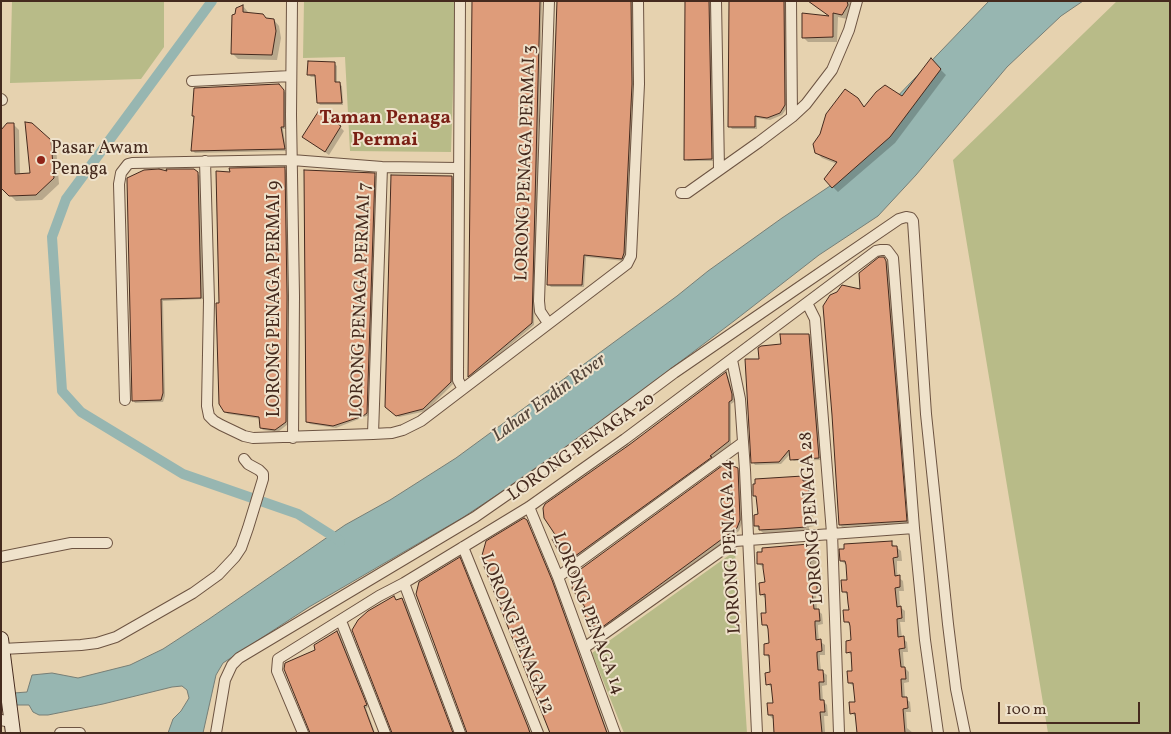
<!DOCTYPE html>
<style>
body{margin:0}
#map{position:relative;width:1171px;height:734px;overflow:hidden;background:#e6d2af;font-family:Vollkorn,serif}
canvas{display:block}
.frame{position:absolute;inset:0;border:2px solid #452a1e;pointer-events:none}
.scale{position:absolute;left:998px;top:702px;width:142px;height:22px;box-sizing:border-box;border:2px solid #452a1e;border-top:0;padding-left:6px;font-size:15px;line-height:18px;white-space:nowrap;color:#452a1e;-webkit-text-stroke:4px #efe2cb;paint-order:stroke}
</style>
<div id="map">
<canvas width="1171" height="734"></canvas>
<div class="frame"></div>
<div class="scale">100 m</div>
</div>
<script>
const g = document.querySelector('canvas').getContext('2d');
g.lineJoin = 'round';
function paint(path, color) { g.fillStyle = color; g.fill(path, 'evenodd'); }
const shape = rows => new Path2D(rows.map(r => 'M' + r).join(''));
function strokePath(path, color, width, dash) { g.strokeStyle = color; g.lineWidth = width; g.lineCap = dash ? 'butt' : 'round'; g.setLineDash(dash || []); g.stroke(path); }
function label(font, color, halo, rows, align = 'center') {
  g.font = font + ' Vollkorn,serif'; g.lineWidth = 4; g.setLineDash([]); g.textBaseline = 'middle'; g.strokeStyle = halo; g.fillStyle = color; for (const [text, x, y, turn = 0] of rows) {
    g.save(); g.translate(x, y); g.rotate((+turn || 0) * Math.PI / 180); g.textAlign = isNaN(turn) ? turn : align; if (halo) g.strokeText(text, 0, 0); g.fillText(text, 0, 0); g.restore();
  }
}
paint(shape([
 [12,1,164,1,164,47,141,79,10,83],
 [304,1,456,1,451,152,350,151,345,57,303,58],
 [1117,1,1170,1,1170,733,1048,733,953,160],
 [735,551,747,733,624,733,592,653]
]), '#b8bb88');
const water = shape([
 [989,1,1083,1,1061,16,1007,67,916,175,878,216,819,255,734,321,553,458,462,518,309,607,223,663,216,675,203,733,168,733,173,719,181,711,189,698,187,690,182,686,172,687,103,704,48,715,39,715,33,712,29,705,3,705,1,708,1,694,27,692,32,675,52,673,78,678,130,665,163,649,209,619,345,525,390,500,456,458,677,296,708,271,782,218,845,176,891,103,989,1]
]);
paint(water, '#97b6b1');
strokePath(water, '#767e76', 1);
paint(shape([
 [473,1,542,1,534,325,471,378,469,376],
 [558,1,635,1,634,87,626,256,624,261,586,257,584,287,551,287,549,285],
 [687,1,713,1,711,4,714,161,688,161,686,159],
 [730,1,787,1,787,108,782,115,770,120,757,118,757,129,732,129,730,126],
 [808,1,850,1,852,11,847,19,838,17,837,42,808,42,803,37,831,17],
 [243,6,248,12,248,14,274,20,279,26,281,38,277,60,238,59,233,54],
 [931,60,946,75,895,143,838,192,825,179,837,164,822,158,816,152,857,99,865,108,903,98],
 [334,63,337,66,337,83,342,86,343,105,320,105,318,103,316,77,311,77,309,75],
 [278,85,286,93,286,129,283,129,286,151,195,153,193,151,195,118,193,115],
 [13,124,19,130,20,175,31,174,32,124,56,147,59,184,42,200,16,201,1,186],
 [340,127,344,131,329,155,304,137],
 [284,168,287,171,289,299,288,424,278,432,263,430,261,428,261,419,228,414,225,412,220,304,232,173],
 [194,170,200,176,203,299,163,301,165,396,163,402,135,403,133,400,168,172],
 [374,175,377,177,369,415,336,428,310,424,307,422],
 [452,177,454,179,453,384,426,411,399,417,389,410],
 [886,261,888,264,908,523,842,527,840,525,838,293,861,290],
 [809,335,811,337,821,460,794,461,791,459,791,453,781,464,755,465,753,462,760,360],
 [726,374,728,376,734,397,734,402,731,404,731,444,712,458,713,460,574,561,564,556,630,446],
 [737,469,740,471,742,523,739,531,604,630,593,627,590,624],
 [802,477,812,486,813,496,807,496,809,512,813,516,814,526,809,527,809,531,764,534,756,526,759,515,758,499,754,496],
 [526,521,529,524,554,583,608,733,552,733],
 [891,543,901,551,902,561,897,561,897,571,898,577,903,581,904,591,899,591,900,607,905,611,905,622,900,622,902,638,907,642,908,652,903,652,904,667,909,672,909,682,904,683,905,698,910,702,911,712,906,712,907,728,913,733,856,733,858,733,856,717,852,713,856,703,855,687,849,683,854,672,852,656,848,652,852,642,851,625,845,621,850,611,848,595,843,591,848,581,847,565,841,561],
 [809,546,818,554,819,564,814,564,814,580,820,584,821,594,816,595,817,610,822,614,823,624,818,625,818,630,819,641,825,645,825,655,820,655,820,661,821,671,827,675,827,685,822,686,823,701,827,705,828,716,824,716,825,732,828,733,776,733,773,719,769,715,774,704,773,688,767,684,772,674,770,659,766,655,770,644,769,628,763,624,768,614,765,598,761,594,766,584,764,568,759,564],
 [460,559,462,561,531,733,467,733],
 [394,597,397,601,402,600,405,602,453,733,393,733],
 [337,632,340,635,368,707,366,708,375,733,312,733,317,650]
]), '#0003');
strokePath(shape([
 [212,1,66,199,52,237,62,391,81,412,183,474,298,514,339,540,340,542]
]), '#97b6b1', 10);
const building = shape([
 [472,1,540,1,532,323,468,377,472,1],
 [557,1,631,1,632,84,624,253,622,259,584,255,582,285,547,285,557,1],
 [685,1,709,1,712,159,684,160,685,1],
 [729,1,784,1,785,105,780,113,767,118,755,116,755,127,728,127,729,1],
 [808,1,847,1,848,5,842,15,833,13,833,37,802,38,802,13,829,16,808,1],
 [243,5,243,12,263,14,266,18,274,19,276,31,272,55,231,54,232,15,235,14,236,8,243,5],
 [931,58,941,69,890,137,832,188,824,179,837,162,815,153,813,144,820,134,826,114,845,89,858,98,864,107,876,92,885,85,902,96,931,58],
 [308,61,335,62,335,82,340,82,342,103,317,103,315,75,307,75,308,61],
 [279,84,284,90,284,127,281,127,285,149,191,151,194,116,192,116,194,88,279,84],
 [318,112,341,126,325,152,302,137,318,112],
 [25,122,32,123,51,140,54,178,36,195,9,196,1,188,1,130,7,123,14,123,15,174,30,173,25,122],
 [285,167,287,296,286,422,275,430,260,428,259,417,224,412,219,404,216,303,219,303,216,171,230,172,229,168,285,167],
 [159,169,167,171,166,169,194,169,198,172,201,298,161,299,163,393,161,400,132,401,127,180,127,178,144,170,159,169],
 [304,170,375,173,367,413,363,416,333,426,306,422,304,170],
 [391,175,452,176,451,382,423,409,396,416,385,407,391,175],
 [879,257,884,257,886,261,907,521,839,525,832,415,823,306,830,295,837,292,842,285,860,289,859,273,879,257],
 [780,334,809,334,819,458,790,460,789,450,779,462,751,463,745,359,759,359,758,348,761,346,781,344,780,334],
 [726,372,732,394,732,400,729,402,729,441,710,456,712,457,571,559,560,554,552,539,556,536,544,518,543,508,545,504,629,445,726,372],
 [726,463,738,468,740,520,737,528,601,628,589,625,582,609,585,607,572,589,574,574,726,463],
 [803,476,803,481,808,480,809,492,804,493,805,511,810,511,811,522,806,523,806,527,779,529,759,530,759,526,754,526,754,515,758,514,756,496,753,496,753,484,755,484,755,479,803,476],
 [524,518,527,520,552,580,607,733,550,733,481,559,486,541,524,518],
 [892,541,892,546,897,546,898,557,893,558,894,566,895,576,900,575,900,587,895,588,897,607,901,606,902,618,897,619,898,637,904,636,905,648,899,649,901,667,905,667,906,679,901,679,902,697,907,697,908,708,903,709,905,733,857,733,855,713,850,714,849,702,855,702,853,683,848,683,847,671,852,671,851,652,846,653,846,641,851,640,850,626,849,622,844,622,843,610,849,610,848,603,847,592,842,592,841,580,847,580,846,565,845,561,840,561,839,549,844,549,844,544,892,541],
 [809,544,810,549,815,548,816,560,810,561,810,565,811,579,817,579,817,591,812,591,814,609,819,609,820,621,815,621,815,625,816,640,821,639,822,651,817,652,817,656,818,670,823,670,824,682,819,682,820,700,824,700,825,712,820,712,822,733,774,733,773,715,768,715,767,703,773,703,771,684,766,685,765,673,770,672,769,655,764,655,764,644,769,643,768,629,767,625,762,625,761,613,766,613,765,594,760,595,759,583,765,582,763,568,763,564,757,564,757,552,762,552,762,548,809,544],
 [460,557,528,727,530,733,467,733,416,594,419,582,460,557],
 [394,596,396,600,402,598,453,733,392,733,352,630,358,620,368,611,394,596],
 [337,631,367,705,364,706,374,733,310,733,284,669,285,663,315,650,314,645,337,631]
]);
paint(building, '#de9c7a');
strokePath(building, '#452a1e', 1);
const street = shape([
 [292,1,291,115,294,296,293,438],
 [460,1,458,374,458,380,463,389],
 [716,1,719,169],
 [791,1,792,117],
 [192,81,291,76],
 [1,99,2,100],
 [205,161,209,301,207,406,209,416,214,421,221,425,244,436,253,438,373,434,392,433,403,430,421,421,627,264,631,256,639,84,638,1],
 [681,193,687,193,759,142,792,117,806,104,832,70,849,30,857,1],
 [807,303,815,319,832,533,839,733],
 [548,323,540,311,539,301,549,1],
 [732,360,740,399,745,470,757,733],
 [125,400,119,184,121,173,128,164,132,163,292,160,382,167,458,168],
 [373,434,382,167],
 [529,507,558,577,615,733],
 [463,547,538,733],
 [1,557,71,543,107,543],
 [558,577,742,443],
 [404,583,460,733],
 [341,621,385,733],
 [584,648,735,541,914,528],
 [2,649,81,645,97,643,116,637,193,593,218,575,235,557,241,548,248,528,263,479,263,474,259,470,248,464,244,459],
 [1,720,11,722],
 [60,733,80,733],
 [216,733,225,680,232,665,239,658,475,517,560,458,674,373,792,292,899,219,906,217,911,218,913,221,926,414,948,624,956,689,965,733],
 [303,733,277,671,278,659,379,596,404,583,529,507,625,439,876,251,881,250,887,250,893,258,914,528,925,640,938,733]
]);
const secondary = shape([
 [1,639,13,733]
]);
strokePath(street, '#6d5442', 12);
strokePath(secondary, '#452a1e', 16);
strokePath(street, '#efe2cb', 10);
strokePath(secondary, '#efe2cb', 14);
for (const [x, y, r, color] of [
 [41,160,5,"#8f2418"]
]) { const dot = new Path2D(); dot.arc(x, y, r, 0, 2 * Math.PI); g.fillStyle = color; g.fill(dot); strokePath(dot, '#efe2cb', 2); }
label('18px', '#452a1e', '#efe2cb', [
 ["Pasar Awam",51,150],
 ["Penaga",51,171]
], 'left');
label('18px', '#452a1e', '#efe2cb', [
 ["LORONG PENAGA PERMAI 3",527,163,-88],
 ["LORONG PENAGA PERMAI 9",276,299,-90],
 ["LORONG PENAGA PERMAI 7",362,300,-88],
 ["LORONG PENAGA 20",582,448,-35],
 ["LORONG PENAGA 28",813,518,-94],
 ["LORONG PENAGA 24",732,547,-93],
 ["LORONG PENAGA 14",587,614,69],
 ["LORONG PENAGA 12",516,634,68]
]);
label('bold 19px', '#7a1f14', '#efe2cb', [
 ["Taman Penaga",385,120],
 ["Permai",385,142]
]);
label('italic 19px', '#55463b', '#efe2cb', [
 ["Lahar Endin River",550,399,-36]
]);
</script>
